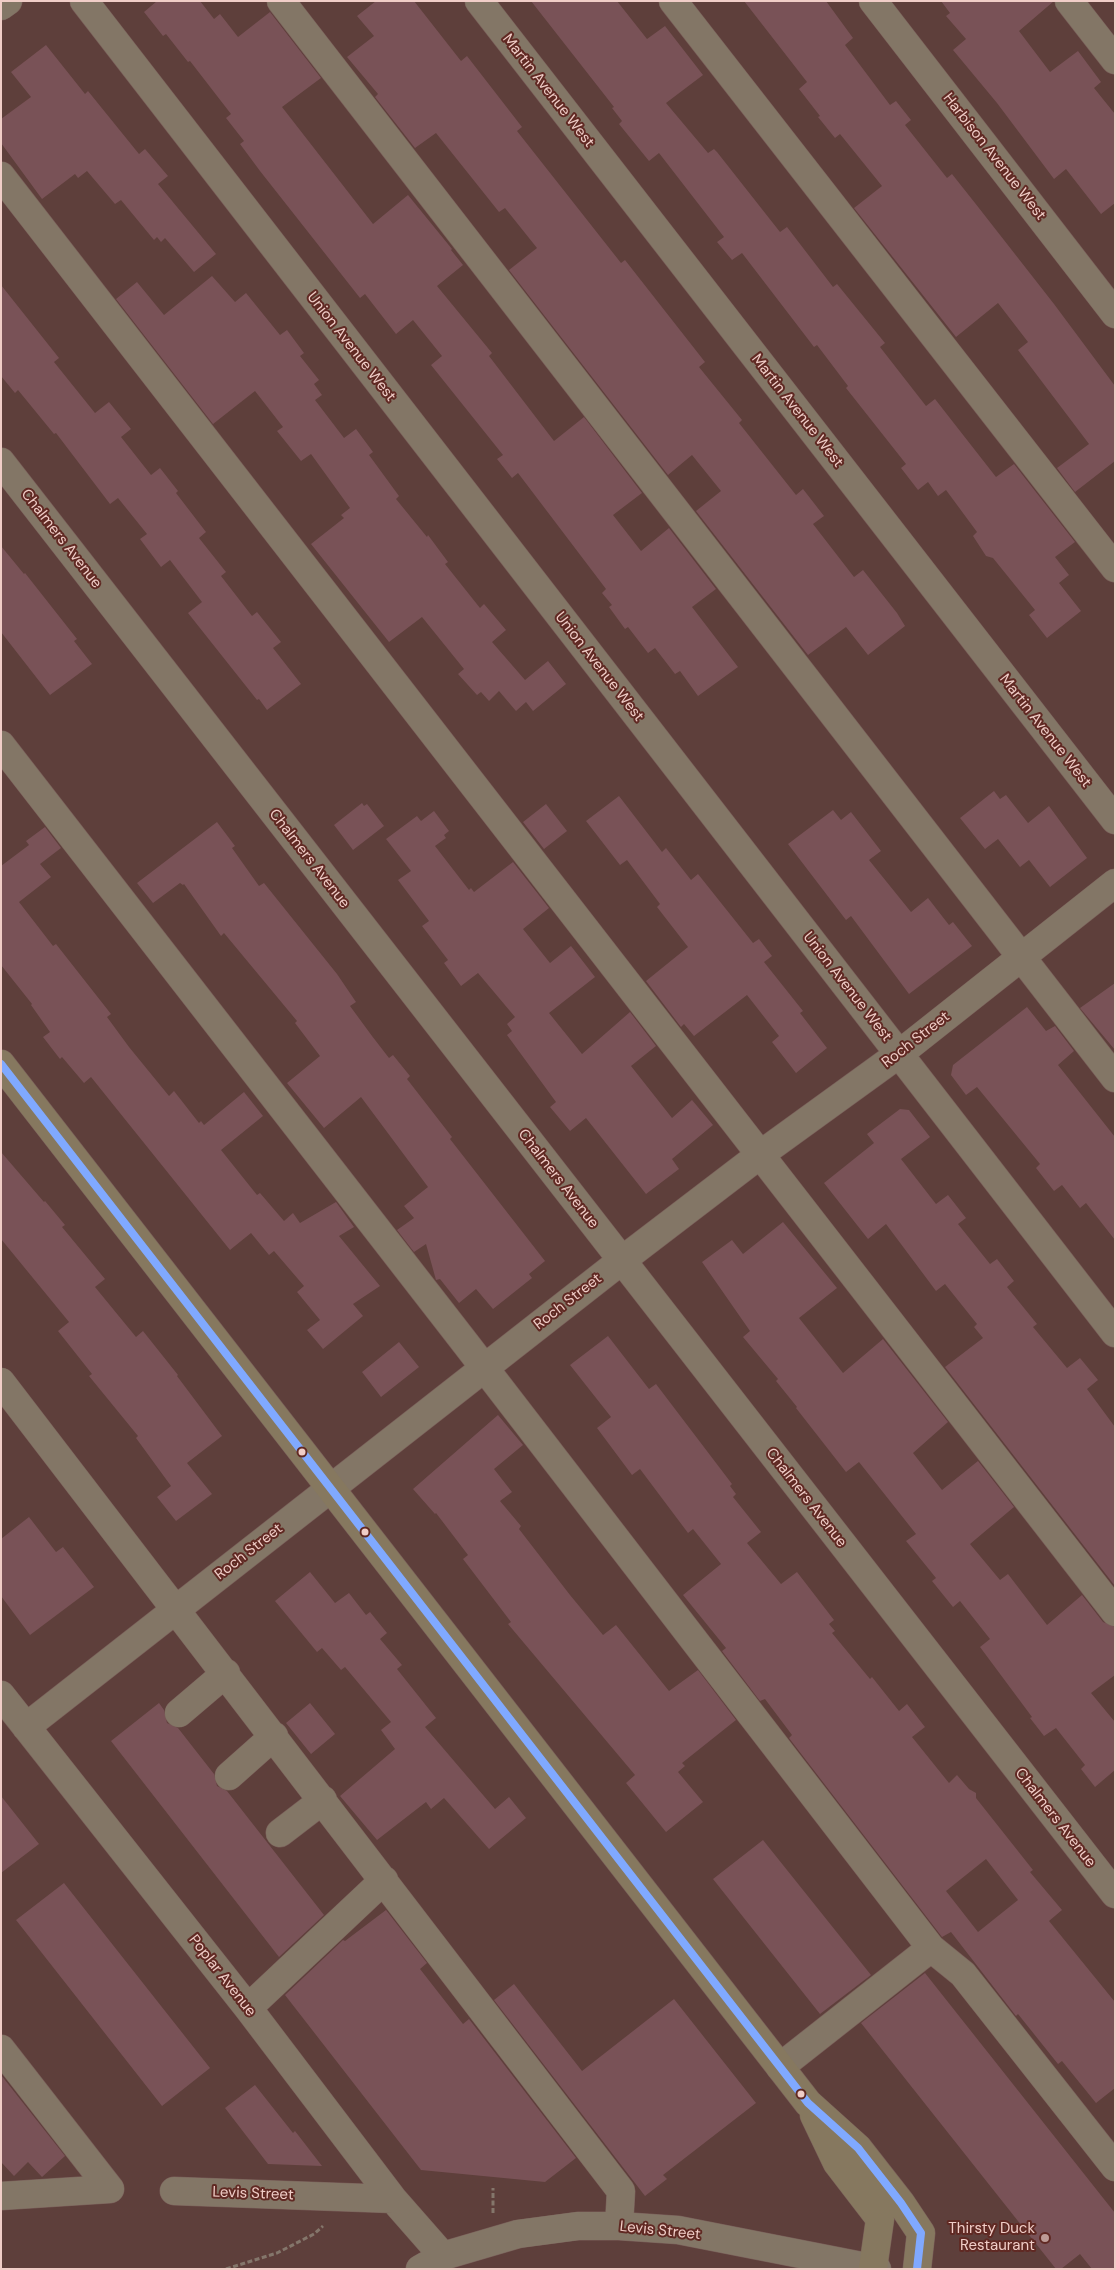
<!DOCTYPE html>
<style>
body{margin:0}
#map{position:relative;width:1116px;height:2270px;overflow:hidden;background:#5e3f3b;font-family:"DM Sans",sans-serif}
canvas{display:block}
.frame{position:absolute;inset:0;border:2px solid #f0cdc7;pointer-events:none}
</style>
<div id="map">
<canvas width="1116" height="2270"></canvas>
<div class="frame"></div>
</div>
<script>
const g = document.querySelector('canvas').getContext('2d');
g.lineJoin = 'round';
function paint(path, color) { g.fillStyle = color; g.fill(path, 'evenodd'); }
const shape = rows => new Path2D(rows.map(r => 'M' + r).join(''));
function strokePath(path, color, width, dash) { g.strokeStyle = color; g.lineWidth = width; g.lineCap = dash ? 'butt' : 'round'; g.setLineDash(dash || []); g.stroke(path); }
function label(font, color, halo, rows, align = 'center') {
  g.font = font + ' "DM Sans",sans-serif'; g.lineWidth = 4; g.setLineDash([]); g.textBaseline = 'middle'; g.strokeStyle = halo; g.fillStyle = color; for (const [text, x, y, turn = 0] of rows) {
    g.save(); g.translate(x, y); g.rotate((+turn || 0) * Math.PI / 180); g.textAlign = isNaN(turn) ? turn : align; if (halo) g.strokeText(text, 0, 0); g.fillText(text, 0, 0); g.restore();
  }
}
paint(shape([
 [157,1,200,1,214,19,220,14,238,37,270,12,321,78,282,107,373,224,408,195,452,249,451,250,463,265,437,286,492,353,489,356,554,441,584,417,642,493,613,515,641,551,669,528,716,589,692,607,738,667,698,696,680,671,675,674,655,648,648,653,628,627,625,629,609,607,612,605,602,593,606,589,518,473,512,478,497,459,503,455,431,365,442,356,413,320,396,334,365,294,360,298,260,171,240,144,244,141,226,118,231,114,190,61,188,62,166,34,163,36,144,12],
 [376,1,414,1,461,61,467,56,522,127,517,131,621,263,625,260,705,362,699,367,742,420,739,423,796,495,803,489,824,516,813,524,854,577,863,570,897,613,905,626,868,655,846,627,808,655,696,511,721,491,692,455,668,475,509,270,537,248,505,208,499,212,436,133,415,148,375,97,378,94,347,57,374,36,357,16],
 [531,1,617,1,647,39,665,26,703,75,666,103,708,153,714,149,717,152,780,232,787,227,833,287,837,284,885,343,880,347,926,406,935,399,996,477,1014,464,1075,542,1055,557,1069,575,1059,583,1081,611,1047,638,1029,615,1035,610,993,558,986,556,973,536,977,532,946,490,938,496,928,482,918,490,901,468,906,464,846,388,848,386,817,345,814,347,742,253,732,260,717,242,724,237,659,153,649,161,619,124,622,121,612,108,614,107],
 [744,1,826,1,853,38,845,45,890,105,896,101,911,120,905,125,947,178,952,174,975,203,1054,304,1115,386,1115,461,1075,492,1057,468,1089,444,1018,350,1028,342,998,303,956,337,854,208,882,186,840,134,835,138,818,117,820,116,799,89,807,82],
 [941,1,1054,1,1019,31,1050,72,1078,51,1101,82,1094,88,1115,114,1115,203,1101,214,1066,169,1054,179,997,103,953,50,966,39,946,16,950,13],
 [46,45,85,94,88,91,139,154,145,149,168,176,158,184,216,254,194,272,165,238,161,242,157,237,154,240,121,200,115,204,87,171,78,178,75,174,42,199,1,143,1,119,31,97,11,72],
 [212,276,235,302,246,293,280,335,287,330,304,353,300,356,319,380,314,384,322,395,315,400,344,438,356,429,373,452,369,455,399,496,396,499,427,537,428,535,448,562,445,564,480,608,484,604,506,630,492,642,525,680,548,661,566,684,533,711,526,702,516,711,499,691,489,701,481,692,477,695,458,674,464,669,422,617,389,642,311,544,344,518,341,515,350,508,311,454,301,461,277,431,283,427,255,391,213,424,116,299,137,282,164,315],
 [1,285,59,358,54,362,95,413,109,402,131,429,121,437,151,475,160,468,178,491,176,493,206,532,199,538,226,572,221,576,252,616,257,612,281,642,273,648,301,684,267,710,259,699,257,700,188,613,202,602,170,560,161,567,140,539,147,534,118,498,110,504,56,433,54,434,18,390,15,393,1,376],
 [1,546,24,574,25,573,77,639,74,641,92,664,50,695,1,632],
 [994,791,1000,799,1006,795,1028,823,1049,806,1087,858,1050,887,1029,860,1020,867,998,839,985,849,960,818],
 [619,796,662,852,666,848,691,880,698,874,753,943,759,939,772,956,764,962,803,1011,800,1013,827,1048,796,1073,772,1042,779,1036,747,995,694,1036,684,1024,681,1027,646,981,688,947,657,907,660,904,627,860,620,865,586,821],
 [362,803,364,806,367,804,384,826,353,850,334,825],
 [546,804,567,831,544,849,523,822],
 [833,810,841,820,851,812,881,851,869,860,911,912,928,898,949,925,953,922,972,946,909,994,851,916,846,920,788,844],
 [434,811,449,831,444,835,446,838,435,846,469,890,471,888,474,892,513,862,549,908,523,929,550,963,571,946,595,977,549,1013,582,1054,630,1012,656,1046,631,1066,672,1118,692,1100,713,1125,672,1159,679,1169,646,1194,586,1118,570,1131,550,1107,556,1102,507,1035,512,1031,507,1024,515,1017,478,973,461,986,444,963,448,960,422,926,429,921,398,880,411,871,386,839,417,816,421,821],
 [217,822,235,846,232,848,259,886,264,883,337,974,356,1002,350,1006,372,1036,389,1058,393,1055,410,1076,407,1079,452,1137,450,1139,545,1261,529,1274,532,1278,493,1309,476,1289,459,1303,440,1279,436,1280,426,1244,414,1252,397,1230,414,1218,404,1206,428,1187,361,1097,324,1128,287,1083,320,1056,295,1023,297,1021,224,933,221,936,184,884,183,885,180,883,153,903,137,883],
 [45,827,61,848,40,864,51,877,19,902,53,946,56,944,111,1014,107,1017,129,1047,169,1096,174,1091,199,1123,201,1121,204,1125,244,1092,263,1116,221,1150,257,1195,260,1193,284,1221,293,1213,300,1223,336,1202,354,1227,339,1236,380,1286,353,1304,363,1316,323,1349,307,1330,320,1320,297,1292,304,1286,274,1251,269,1255,251,1233,230,1250,91,1077,84,1083,62,1057,60,1059,43,1037,50,1032,31,1005,32,1004,1,965,1,866,29,845,26,841],
 [1115,983,1115,1050,1080,1008],
 [1027,1007,1046,1031,1055,1026,1074,1051,1058,1065,1115,1137,1115,1240,1086,1203,1080,1208,1062,1185,1054,1191,1036,1168,1040,1164,977,1087,966,1095,951,1075,953,1065],
 [900,1109,909,1110,930,1137,901,1159,936,1204,948,1195,966,1218,958,1224,990,1264,997,1259,1014,1281,1007,1287,1037,1324,1033,1327,1067,1368,1080,1358,1098,1380,1087,1389,1115,1427,1115,1586,945,1367,983,1338,974,1327,977,1324,945,1284,936,1291,886,1224,868,1239,824,1183,874,1143,867,1134],
 [1,1152,44,1202,45,1201,65,1225,62,1227,105,1279,95,1287,136,1337,143,1331,178,1375,177,1376,222,1436,187,1463,212,1494,176,1521,157,1497,171,1486,136,1438,138,1436,89,1376,92,1374,58,1331,69,1322,1,1239],
 [783,1222,837,1288,799,1318,843,1373,883,1339,948,1422,913,1453,942,1490,978,1461,1014,1507,970,1544,1000,1580,1008,1574,1047,1625,1082,1595,1103,1622,1115,1627,1115,1675,1091,1693,1115,1722,1115,1770,1095,1787,1081,1769,1085,1765,1056,1728,1044,1736,1030,1718,1032,1717,980,1647,990,1639,960,1601,953,1607,932,1581,936,1578,906,1541,916,1534,882,1491,859,1462,846,1472,796,1408,797,1407,776,1381,778,1379,743,1337,750,1331,702,1262,732,1240,743,1254],
 [608,1336,649,1389,656,1384,732,1484,730,1486,736,1494,733,1497,761,1532,747,1543,781,1584,797,1572,834,1620,829,1624,835,1631,832,1633,870,1679,872,1677,899,1711,907,1704,925,1727,912,1737,949,1783,957,1775,969,1789,976,1793,976,1798,1033,1870,1030,1872,1062,1910,1049,1921,1115,2002,1115,2088,1096,2103,1062,2061,1058,2064,1018,2014,1016,2016,951,1932,942,1937,789,1738,792,1735,765,1699,760,1701,722,1651,726,1648,683,1595,721,1564,693,1529,688,1533,640,1469,632,1475,597,1428,611,1417,570,1365],
 [986,1859,1018,1900,978,1932,946,1891],
 [399,1342,419,1367,381,1397,362,1372],
 [498,1415,523,1445,494,1469,512,1492,500,1501,521,1526,519,1529,570,1595,603,1635,616,1625,669,1691,698,1670,736,1720,682,1763,685,1766,678,1772,703,1802,666,1832,626,1783,635,1775,508,1624,511,1622,463,1559,468,1555,436,1513,435,1514,413,1489],
 [29,1517,56,1552,63,1547,94,1587,30,1635,1,1596,1,1539],
 [310,1572,335,1603,349,1593,366,1615,370,1612,387,1633,380,1639,402,1665,397,1669,436,1718,425,1727,495,1809,509,1797,526,1818,489,1849,444,1798,431,1809,426,1802,377,1840,340,1796,395,1749,381,1730,391,1722,345,1667,341,1670,322,1648,317,1652,275,1601],
 [159,1703,164,1710,167,1723,178,1728,214,1774,217,1786,227,1791,324,1915,279,1957,111,1741],
 [310,1703,335,1734,311,1754,286,1723],
 [1,1796,39,1844,1,1873],
 [763,1840,871,1975,820,2014,713,1879],
 [64,1883,210,2068,162,2106,16,1920],
 [386,1910,427,1963,420,1969,463,2024,469,2019,576,2158,545,2182,421,2170,285,1995,343,1940,345,1941],
 [925,1973,1115,2213,1115,2269,1092,2269,1080,2254,1061,2269,1056,2269,861,2023],
 [514,1984,582,2071,674,1999,756,2103,663,2175,667,2179,645,2196,494,2000],
 [1,2075,65,2156,42,2177,28,2162,14,2176,1,2162],
 [255,2085,293,2133,295,2131,322,2166,268,2164,225,2108]
]), '#795257');
const minor = shape([
 [84,1,1115,1333],
 [281,1,1115,1078],
 [479,1,1115,820],
 [673,1,1115,568],
 [873,1,1115,314],
 [1069,1,1115,60],
 [1,6,8,1],
 [1,176,1115,1612],
 [1,462,1115,1894],
 [1,745,466,1344,931,1948,963,1974,1115,2167],
 [1,1382,621,2191,619,2226],
 [1,1695,248,2008,393,2199,443,2256],
 [179,1713,226,1673],
 [26,1727,621,1261,761,1154,899,1054,1115,883],
 [229,1776,274,1736],
 [280,1833,323,1800],
 [248,2008,384,1880],
 [1,2049,110,2189],
 [780,2067,931,1948],
 [174,2191,393,2199],
 [1,2196,110,2189],
 [420,2269,443,2256,518,2234,578,2226,619,2226,678,2230,877,2269]
]);
const major = shape([
 [1,1064,808,2103,858,2148,901,2203,921,2233,917,2269],
 [814,2115,837,2163,880,2219,873,2268]
]);
strokePath(minor, '#795e59', 29);
strokePath(major, '#795e59', 29);
strokePath(shape([
 [493,2213,493,2188],
 [226,2269,277,2253,314,2234,323,2226]
]), '#84766b', 3, [5, 2.5]);
strokePath(minor, '#837666', 28);
strokePath(major, '#86785f', 28);
strokePath(shape([
 [1,1064,808,2103,858,2148,901,2203,921,2233,917,2269]
]), '#80a9ff', 8);
for (const [x, y, r, color] of [
 [302,1452,4.5,"#f0cdc7"],
 [365,1532,4.5,"#f0cdc7"],
 [801,2094,4.5,"#f0cdc7"],
 [1045,2238,5,"#bd9b96"]
]) { const dot = new Path2D(); dot.arc(x, y, r, 0, 2 * Math.PI); g.fillStyle = color; g.fill(dot); strokePath(dot, '#602923', 2); }
label('15px', '#f0cdc7', '#602923', [
 ["Martin Avenue West",548,91,52],
 ["Harbison Avenue West",994,157,52],
 ["Union Avenue West",351,347,52],
 ["Martin Avenue West",797,411,52],
 ["Chalmers Avenue",61,539,52],
 ["Union Avenue West",599,667,52],
 ["Martin Avenue West",1045,731,52],
 ["Chalmers Avenue",309,859,52],
 ["Union Avenue West",847,987,52],
 ["Roch Street",916,1040,-38],
 ["Chalmers Avenue",558,1179,52],
 ["Roch Street",568,1302,-38],
 ["Chalmers Avenue",806,1498,52],
 ["Roch Street",249,1552,-38],
 ["Chalmers Avenue",1055,1818,52],
 ["Poplar Avenue",222,1976,52],
 ["Levis Street",253,2194,2],
 ["Levis Street",660,2231,6]
]);
label('15px', '#f0cdc7', '#602923', [
 ["Thirsty Duck",1035,2229],
 ["Restaurant",1035,2246]
], 'right');
</script>
